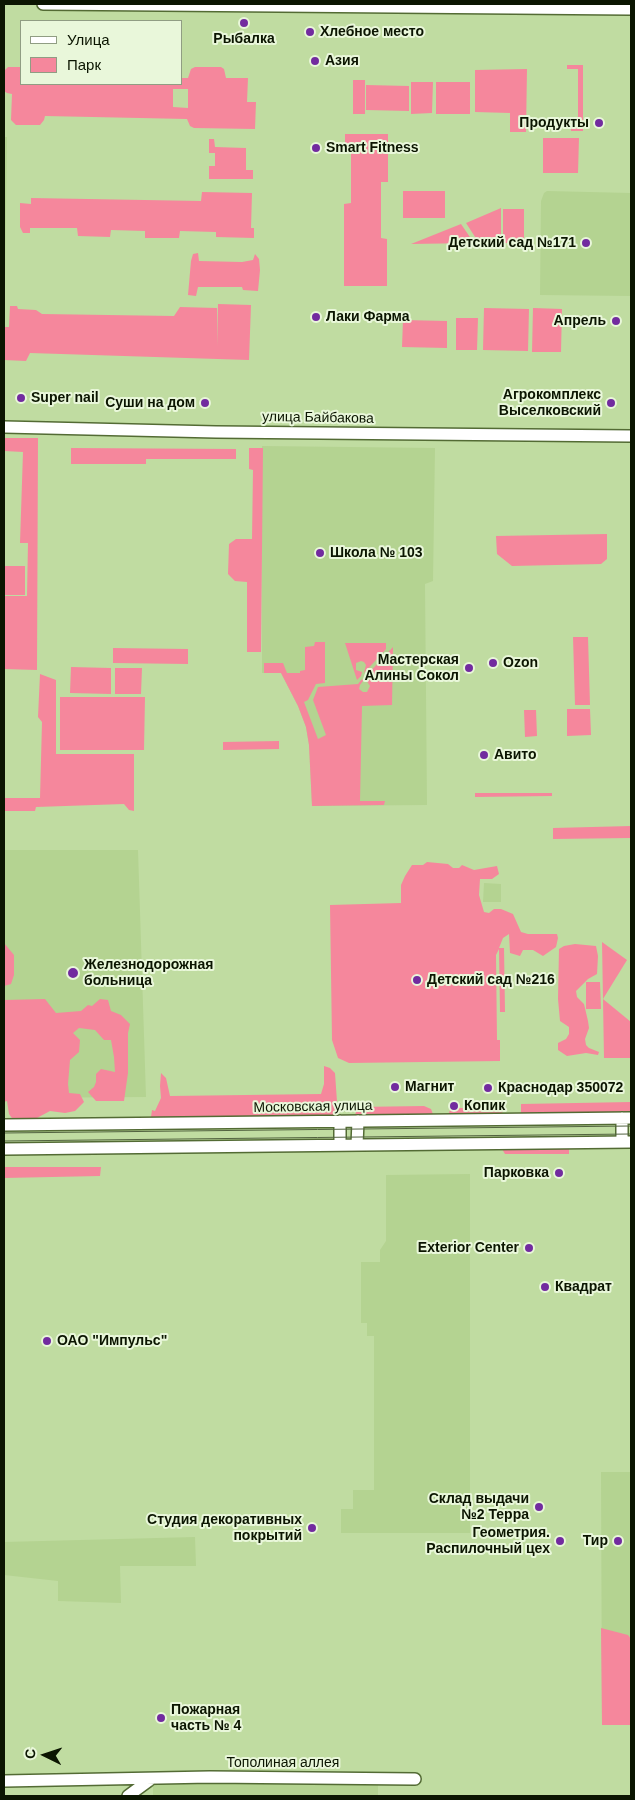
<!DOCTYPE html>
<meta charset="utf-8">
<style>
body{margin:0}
#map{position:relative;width:635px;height:1800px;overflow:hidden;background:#c0dca1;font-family:Helvetica,sans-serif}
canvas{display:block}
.frame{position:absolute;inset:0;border:5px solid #0b1501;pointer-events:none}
.legend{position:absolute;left:20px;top:20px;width:162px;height:65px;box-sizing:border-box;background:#e9f7da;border:1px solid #909d83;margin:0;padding:6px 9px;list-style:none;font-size:15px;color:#0b1501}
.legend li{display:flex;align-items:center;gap:10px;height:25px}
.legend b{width:25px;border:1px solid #909d83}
.north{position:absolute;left:20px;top:1730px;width:50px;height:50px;-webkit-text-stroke:4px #e9f7da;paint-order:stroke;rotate:274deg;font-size:14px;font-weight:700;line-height:20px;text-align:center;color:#0b1501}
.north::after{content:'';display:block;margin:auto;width:18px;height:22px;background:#0b1501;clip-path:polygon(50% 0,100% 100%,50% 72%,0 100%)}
</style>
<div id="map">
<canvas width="635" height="1800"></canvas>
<div class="frame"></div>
<ul class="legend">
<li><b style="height:6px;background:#fff"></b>Улица</li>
<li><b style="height:14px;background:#f5879c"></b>Парк</li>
</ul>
<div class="north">С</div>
</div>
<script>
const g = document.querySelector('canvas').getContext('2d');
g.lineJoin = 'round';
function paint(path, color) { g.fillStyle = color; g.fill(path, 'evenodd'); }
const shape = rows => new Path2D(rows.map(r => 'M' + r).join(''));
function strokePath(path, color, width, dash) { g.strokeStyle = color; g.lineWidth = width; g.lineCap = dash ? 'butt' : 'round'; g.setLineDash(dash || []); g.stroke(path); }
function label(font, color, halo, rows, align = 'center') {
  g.font = font + ' Helvetica,sans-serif'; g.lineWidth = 4; g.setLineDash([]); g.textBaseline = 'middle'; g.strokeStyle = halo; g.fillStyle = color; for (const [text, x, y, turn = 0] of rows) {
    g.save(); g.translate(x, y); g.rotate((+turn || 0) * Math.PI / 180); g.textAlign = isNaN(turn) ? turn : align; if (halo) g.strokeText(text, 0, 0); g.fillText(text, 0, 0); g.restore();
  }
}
paint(shape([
 [4,137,7,137,5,286,4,286],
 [547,191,631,193,631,296,540,295,541,201,544,193],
 [262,446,435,448,433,581,425,584,427,805,312,806,309,745,306,727,298,706,281,673,262,673],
 [4,850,138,850,146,1097,4,1098],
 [484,883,501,884,501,902,483,902],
 [470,1174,470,1533,341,1533,341,1509,353,1509,353,1490,374,1490,374,1336,367,1336,367,1323,361,1323,361,1262,380,1262,380,1250,386,1241,386,1175],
 [601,1472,631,1472,631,1725,602,1725],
 [195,1537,196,1566,120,1566,121,1603,58,1601,58,1581,4,1575,4,1542],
 [153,1782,378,1785,378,1796,153,1796]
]), '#b4d391');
paint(shape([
 [567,65,583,65,583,131,571,131,571,117,578,117,578,69,567,69],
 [8,67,21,67,21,84,181,84,181,78,188,78,191,69,195,67,221,67,224,69,226,78,248,78,247,102,256,102,255,129,194,128,190,126,187,119,45,116,44,120,40,125,16,125,11,120,12,94,7,93,4,91,4,71],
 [173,89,188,89,188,108,173,107],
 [527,69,526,132,510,132,510,113,475,112,475,70],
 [353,80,365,80,365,114,353,114],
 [411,82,433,82,432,113,411,114],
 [436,82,470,82,470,114,436,114],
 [366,85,409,86,409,111,366,110],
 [345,134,388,134,388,182,381,182,381,238,387,239,387,286,344,286,344,204,351,203,351,147,345,147],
 [543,138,579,138,578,173,543,173],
 [209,139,214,139,215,147,246,148,246,170,253,170,253,179,209,179,209,166,215,166,215,153,209,153],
 [403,191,445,191,445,218,403,218],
 [202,192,252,193,251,228,254,228,254,238,216,237,216,232,180,231,179,238,145,238,145,231,111,230,110,237,78,236,77,228,30,228,30,233,23,233,20,227,20,203,31,204,31,198,201,201],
 [501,208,501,243,479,243,466,223],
 [503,209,524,209,524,243,503,243],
 [461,224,474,243,411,244],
 [198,253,199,261,242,262,253,260,255,254,259,259,260,270,258,291,243,290,242,287,198,287,196,296,188,295,191,261,193,254],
 [218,304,251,305,249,360,30,353,26,361,4,360,4,327,9,327,10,306,17,306,18,309,36,310,42,314,174,316,180,307,217,308,217,346],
 [484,308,529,309,528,351,483,350],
 [533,308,562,309,561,352,532,352],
 [456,318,478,318,477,350,456,350],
 [403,320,447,321,447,348,402,347],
 [4,438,38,438,37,670,4,669,4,596,27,596,28,543,20,543,23,452,4,451],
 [71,448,236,449,236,459,146,459,146,464,71,464],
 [249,448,263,448,261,652,247,652,247,582,235,581,228,574,229,544,236,539,252,539,253,470,249,469],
 [607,534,607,559,601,564,512,566,497,554,496,536],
 [5,566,25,566,25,595,5,595],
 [573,637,588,637,590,705,575,705],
 [315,642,325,642,325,683,316,684,308,700,304,702,318,739,326,735,313,700,318,687,358,684,362,679,363,681,360,685,359,689,363,692,367,692,370,686,366,680,366,676,393,647,392,705,362,706,360,801,385,801,384,805,312,806,309,745,306,727,298,706,281,673,264,673,264,663,283,663,287,673,300,673,300,671,305,670,305,647,314,646],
 [345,643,386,643,386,649,364,673,366,665,364,662,361,661,356,663,356,670,362,672,361,676,357,680],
 [113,648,188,649,188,664,113,663],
 [71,667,111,668,111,694,70,693],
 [115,668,142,668,141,694,115,694],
 [40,674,56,680,56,754,134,754,134,811,129,810,124,804,36,807,35,811,4,811,4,798,40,798,42,722,38,717],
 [60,697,145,697,144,750,60,750],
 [567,709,590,709,591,735,567,736],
 [524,710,536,710,537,736,525,737],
 [279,741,279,749,223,750,223,742],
 [475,793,552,793,552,796,475,797],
 [631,826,631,838,553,839,553,828],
 [427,862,448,864,453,868,459,868,462,865,474,870,497,866,499,874,492,879,480,879,479,895,484,912,489,913,494,909,501,909,513,914,521,932,528,934,557,934,558,938,556,947,543,956,533,950,523,950,520,956,510,953,509,934,503,938,499,948,504,948,505,1012,500,1012,499,949,496,955,497,1040,500,1040,500,1061,349,1063,338,1058,332,1040,330,905,401,903,401,885,405,876,412,865,423,865],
 [602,942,627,960,603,999,631,1022,631,1058,604,1058],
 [4,943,14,955,14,975,11,984,4,986],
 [575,944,596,946,598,956,597,974,588,979,576,991,577,997,584,1004,588,1021,589,1028,585,1039,586,1045,589,1048,599,1052,598,1055,586,1053,567,1056,558,1050,558,1043,566,1039,569,1034,569,1027,560,1021,558,999,559,949,564,946],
 [586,982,600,982,601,1009,586,1009],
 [45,999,56,1013,81,1011,88,1005,92,1006,100,999,108,1000,111,1011,121,1015,130,1024,128,1033,128,1073,124,1101,96,1101,88,1092,94,1087,96,1082,96,1074,101,1069,115,1072,114,1057,111,1040,104,1040,95,1030,79,1028,73,1033,80,1040,79,1052,70,1060,68,1084,69,1093,80,1094,84,1102,75,1111,65,1113,50,1111,35,1119,14,1121,9,1114,7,1101,4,1102,4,1000],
 [324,1066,330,1068,335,1073,338,1116,165,1119,151,1117,152,1110,155,1111,161,1098,160,1086,161,1073,166,1078,170,1096,321,1094,324,1084],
 [631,1102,631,1115,521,1116,521,1104],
 [424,1106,431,1109,434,1117,355,1116,357,1107],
 [451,1108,506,1108,499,1116,447,1117],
 [502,1149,569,1149,569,1154,505,1154],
 [4,1167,101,1167,100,1176,4,1178],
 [601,1628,628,1635,631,1639,631,1725,602,1725]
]), '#f5879c');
const minor = shape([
 [43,4,631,9],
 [4,427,216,432,631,436],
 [4,1125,631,1118],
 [622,1142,622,1118],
 [340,1145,340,1121],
 [357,1145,358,1121],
 [4,1149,631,1142],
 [4,1781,210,1777,415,1779],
 [128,1796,151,1779]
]);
strokePath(minor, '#536b34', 14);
strokePath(minor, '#fff', 11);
strokePath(shape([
 [4,1133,631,1126],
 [4,1141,631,1134]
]), '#526340', 1);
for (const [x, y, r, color] of [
 [244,23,5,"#722b9f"],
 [310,32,5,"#722b9f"],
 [315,61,5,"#722b9f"],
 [599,123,5,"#722b9f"],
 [316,148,5,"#722b9f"],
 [586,243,5,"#722b9f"],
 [316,317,5,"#722b9f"],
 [616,321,5,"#722b9f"],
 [21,398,5,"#722b9f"],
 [205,403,5,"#722b9f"],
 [611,403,5,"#722b9f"],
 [320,553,5,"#722b9f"],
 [493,663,5,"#722b9f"],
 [469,668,5,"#722b9f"],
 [484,755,5,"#722b9f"],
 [73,973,6,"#722b9f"],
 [417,980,5,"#722b9f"],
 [395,1087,5,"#722b9f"],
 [488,1088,5,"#722b9f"],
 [454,1106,5,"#722b9f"],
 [559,1173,5,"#722b9f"],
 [529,1248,5,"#722b9f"],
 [545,1287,5,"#722b9f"],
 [47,1341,5,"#722b9f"],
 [539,1507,5,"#722b9f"],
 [312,1528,5,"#722b9f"],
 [560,1541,5,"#722b9f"],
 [618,1541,5,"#722b9f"],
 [161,1718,5,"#722b9f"]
]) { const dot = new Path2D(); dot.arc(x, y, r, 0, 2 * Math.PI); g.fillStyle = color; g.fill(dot); strokePath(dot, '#e9f7da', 2); }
label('bold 14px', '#0b1501', '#e9f7da', [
 ["Хлебное место",320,32],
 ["Рыбалка",244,39,"center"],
 ["Азия",325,61],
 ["Продукты",589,123,"right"],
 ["Smart Fitness",326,148],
 ["Детский сад №171",576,243,"right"],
 ["Лаки Фарма",326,317],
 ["Апрель",606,321,"right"],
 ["Агрокомплекс",601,395,"right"],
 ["Выселковский",601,411,"right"],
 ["Super nail",31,398],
 ["Суши на дом",195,403,"right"],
 ["Школа № 103",330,553],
 ["Мастерская",459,660,"right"],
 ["Алины Сокол",459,676,"right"],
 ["Ozon",503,663],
 ["Авито",494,755],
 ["Железнодорожная",84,965],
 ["больница",84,981],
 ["Детский сад №216",427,980],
 ["Магнит",405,1087],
 ["Краснодар 350072",498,1088],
 ["Копик",464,1106],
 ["Парковка",549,1173,"right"],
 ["Exterior Center",519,1248,"right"],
 ["Квадрат",555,1287],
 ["ОАО \"Импульс\"",57,1341],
 ["Склад выдачи",529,1499,"right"],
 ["№2 Терра",529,1515,"right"],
 ["Студия декоративных",302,1520,"right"],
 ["покрытий",302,1536,"right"],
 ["Геометрия.",550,1533,"right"],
 ["Распилочный цех",550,1549,"right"],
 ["Тир",608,1541,"right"],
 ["Пожарная",171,1710],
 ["часть № 4",171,1726]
], 'left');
label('14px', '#0b1501', '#e9f7da', [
 ["улица Байбакова",318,418,1],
 ["Московская улица",313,1107,-1],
 ["Тополиная аллея",283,1763]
]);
</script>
